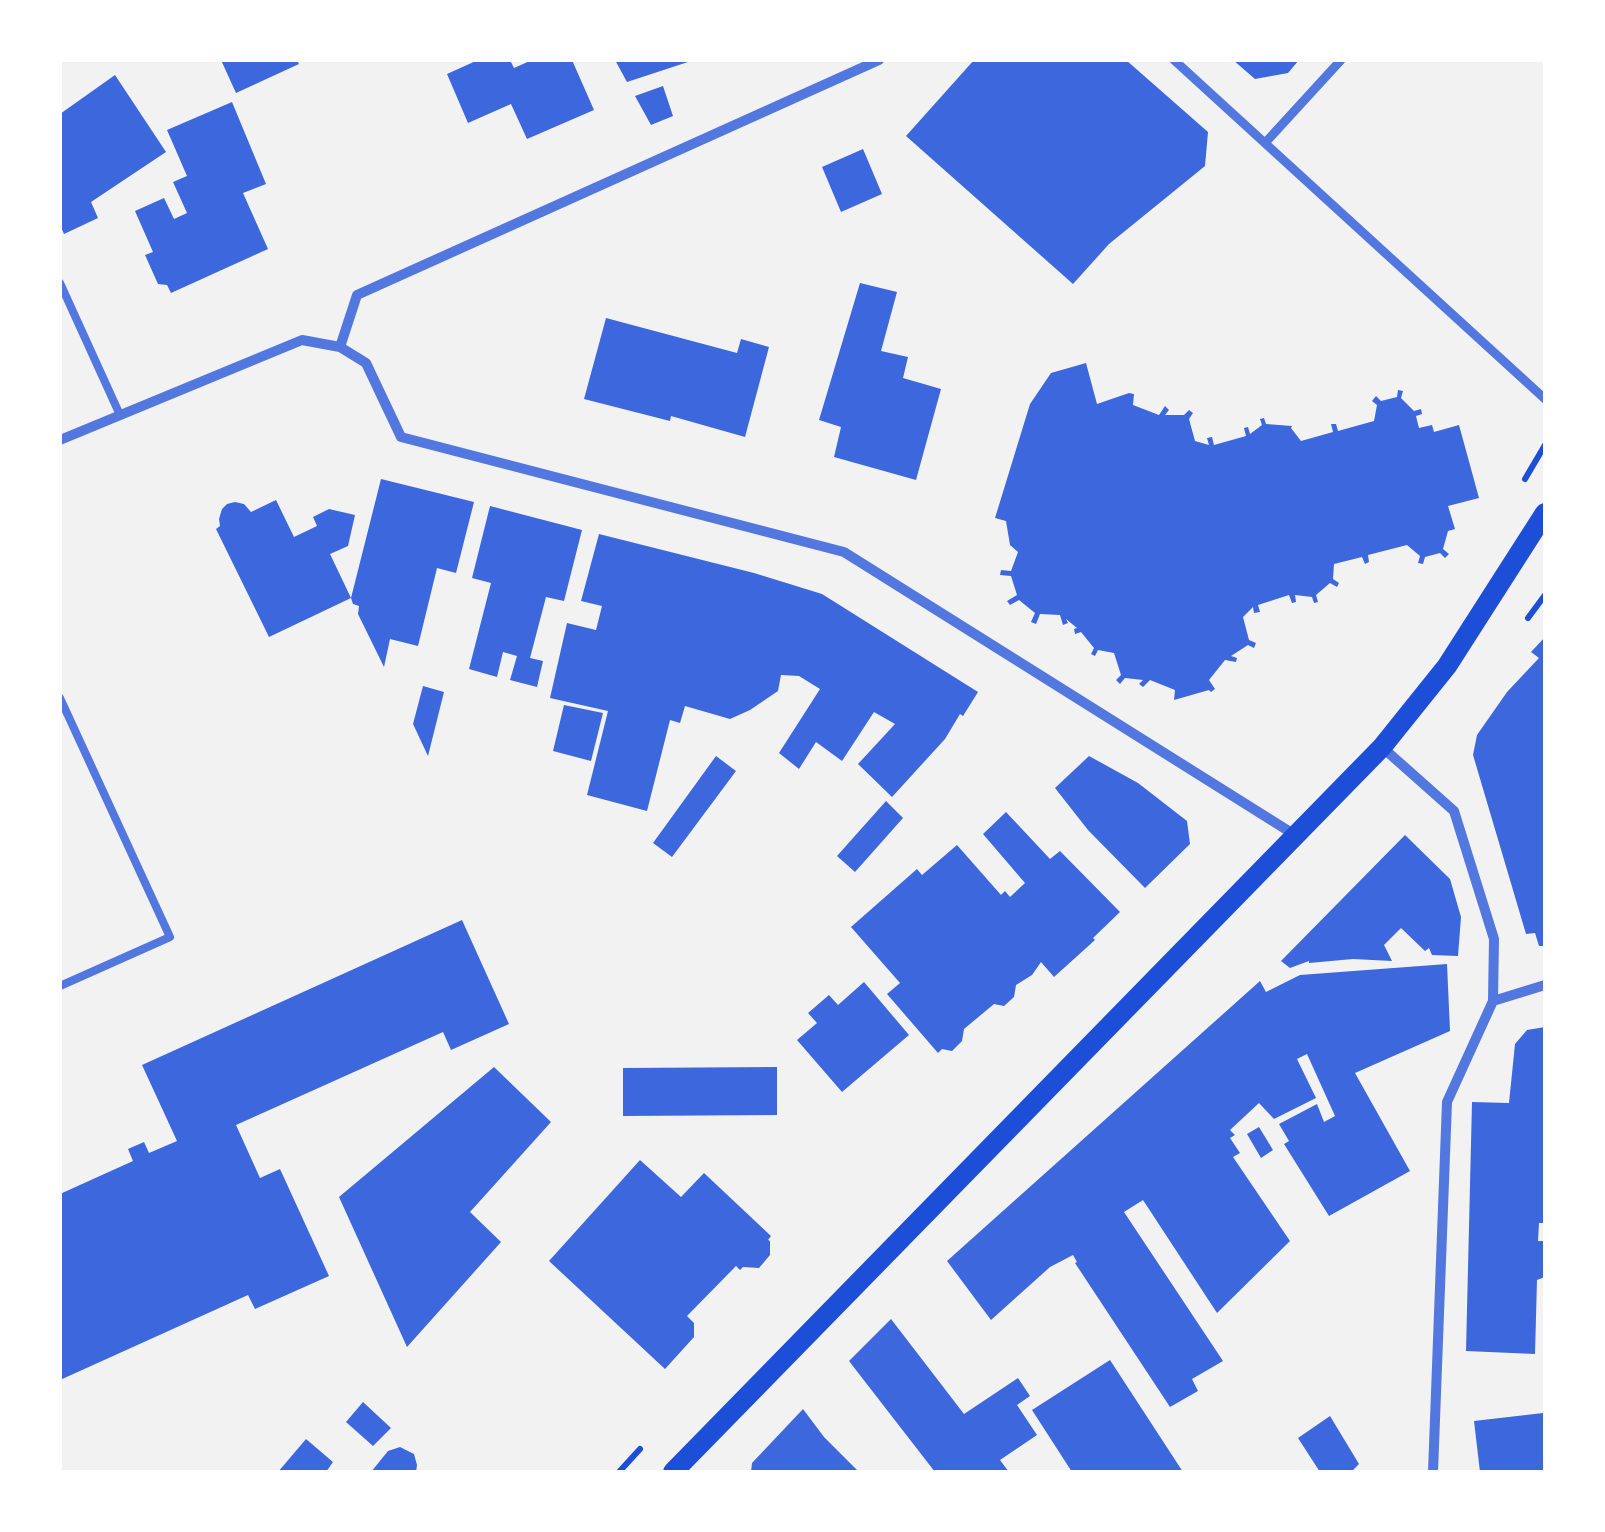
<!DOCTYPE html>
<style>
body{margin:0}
#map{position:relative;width:1605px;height:1532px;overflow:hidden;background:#f2f2f2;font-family:"PT Serif",serif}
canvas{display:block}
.frame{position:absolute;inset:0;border:62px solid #fff;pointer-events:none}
</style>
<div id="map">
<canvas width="1605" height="1532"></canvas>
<div class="frame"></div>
</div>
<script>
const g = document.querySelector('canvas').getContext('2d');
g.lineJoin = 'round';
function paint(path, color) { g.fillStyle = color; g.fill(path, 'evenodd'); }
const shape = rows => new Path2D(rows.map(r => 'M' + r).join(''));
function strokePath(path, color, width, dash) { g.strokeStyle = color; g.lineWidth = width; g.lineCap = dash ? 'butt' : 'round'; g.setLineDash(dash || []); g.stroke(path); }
paint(shape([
 [221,60,297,60,299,64,236,93],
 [478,60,510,60,514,68,532,60,572,60,594,110,527,139,511,104,468,123,447,74],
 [615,60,691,60,691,61,627,82],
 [974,60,1126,60,1208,132,1205,166,1109,244,1073,284,906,136],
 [1233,60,1299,60,1288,73,1255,79],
 [115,75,166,152,91,202,98,218,64,234,60,225,60,114],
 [663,86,673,116,651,125,635,96],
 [232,102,266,184,243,193,268,249,171,293,167,285,158,284,145,255,153,252,135,211,164,198,174,219,187,213,173,182,187,176,167,130],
 [863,149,882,194,841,212,822,167],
 [860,283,897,292,881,351,908,357,903,378,941,389,916,480,834,457,841,427,819,420],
 [606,318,737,353,741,339,769,347,745,437,671,416,670,421,584,399],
 [1086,363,1097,404,1129,393,1134,394,1133,405,1159,415,1165,406,1169,410,1165,415,1184,415,1189,410,1193,413,1189,419,1195,441,1209,445,1207,438,1212,437,1214,445,1246,436,1244,428,1248,427,1250,434,1262,425,1260,419,1264,418,1266,424,1292,426,1291,428,1301,441,1333,432,1331,424,1336,424,1338,431,1374,421,1377,405,1372,401,1376,396,1381,401,1397,397,1398,390,1403,391,1401,398,1414,411,1421,409,1422,414,1416,416,1419,428,1432,425,1434,432,1459,425,1479,498,1448,506,1455,529,1448,531,1443,549,1449,554,1445,558,1440,553,1425,557,1423,564,1418,563,1420,556,1407,545,1368,555,1369,562,1365,564,1362,557,1334,564,1333,579,1339,583,1337,587,1330,583,1316,595,1318,602,1314,603,1312,597,1295,595,1296,602,1292,603,1289,595,1258,605,1260,612,1254,613,1253,607,1243,617,1249,640,1256,643,1254,648,1248,645,1231,656,1237,658,1236,662,1225,660,1209,680,1215,689,1211,692,1209,690,1174,700,1175,690,1150,680,1143,687,1139,684,1143,680,1125,678,1120,684,1116,680,1121,675,1114,653,1098,650,1095,656,1091,654,1094,648,1081,632,1075,634,1074,629,1077,628,1066,619,1068,623,1063,625,1060,615,1040,614,1036,624,1031,622,1035,613,1019,600,1010,605,1007,601,1017,595,1011,576,1000,575,1001,570,1011,571,1018,552,1010,545,1006,521,995,518,1030,404,1051,373],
 [381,479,474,502,456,573,437,568,418,646,390,639,384,667,358,614,359,606,353,604,351,598,269,637,216,529,220,526,219,519,222,509,227,504,235,502,244,504,251,512,276,500,294,537,317,526,313,517,329,509,355,515,348,546,330,554,351,598],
 [490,506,582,530,564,601,546,597,530,658,543,661,537,687,510,680,517,656,503,652,497,677,469,669,491,583,472,578],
 [599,534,754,573,822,594,978,692,963,716,960,714,945,739,892,797,858,764,895,724,874,712,842,761,816,742,799,769,779,753,820,689,799,676,781,675,778,691,750,710,730,719,685,706,680,723,670,720,647,811,587,795,608,711,550,698,567,623,596,630,602,606,581,601],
 [1545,637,1545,946,1539,946,1535,933,1526,934,1473,755,1477,735,1507,692,1539,658,1531,652],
 [423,686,444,692,428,756,413,724],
 [564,705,603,713,591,761,553,751],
 [716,756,736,771,672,857,653,843],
 [1089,756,1138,783,1187,821,1190,844,1145,888,1088,830,1055,788],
 [886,801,903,818,855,872,837,856],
 [1006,812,1050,859,1060,851,1120,912,1093,938,1095,940,1054,977,1041,962,1032,975,1016,985,1014,997,1004,1006,994,1004,964,1029,962,1041,952,1051,942,1049,938,1053,887,994,900,983,851,927,917,869,922,875,957,845,1001,895,1005,891,1010,897,1025,883,983,834],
 [1405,835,1450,879,1461,917,1458,956,1432,955,1429,948,1425,951,1401,928,1384,945,1392,961,1353,959,1309,963,1309,961,1290,968,1281,961],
 [462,920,509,1024,451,1050,443,1032,236,1125,260,1178,280,1169,329,1276,255,1309,248,1295,60,1380,60,1194,133,1161,128,1149,144,1142,149,1153,177,1141,142,1065],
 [1447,964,1450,1031,1355,1073,1410,1171,1329,1216,1284,1144,1289,1141,1279,1124,1317,1104,1324,1122,1335,1116,1307,1054,1297,1059,1316,1098,1274,1119,1259,1103,1230,1130,1235,1135,1230,1138,1240,1153,1233,1157,1290,1241,1217,1313,1143,1200,1124,1212,1223,1361,1192,1379,1198,1391,1170,1407,1075,1263,1077,1262,1073,1255,1050,1267,991,1320,947,1261,1260,981,1266,992,1300,975],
 [864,982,909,1035,842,1092,797,1040,817,1023,808,1013,829,995,838,1005],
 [1545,1027,1545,1223,1539,1223,1538,1241,1545,1241,1545,1277,1537,1280,1535,1354,1466,1351,1472,1102,1509,1103,1515,1044,1527,1030],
 [494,1067,551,1122,470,1212,501,1242,407,1347,339,1197],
 [777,1067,777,1115,623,1116,623,1068],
 [1259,1127,1273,1150,1261,1158,1247,1134],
 [640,1160,681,1197,704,1173,771,1236,768,1240,770,1241,770,1255,759,1268,743,1267,740,1270,736,1266,687,1316,694,1323,694,1337,665,1369,549,1261],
 [891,1319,964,1414,1018,1378,1030,1396,1017,1405,1037,1435,1000,1460,1009,1472,935,1472,849,1361],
 [1110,1360,1183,1472,1072,1472,1032,1410],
 [363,1402,391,1428,373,1446,346,1422],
 [803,1409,824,1437,859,1472,751,1472,752,1463],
 [1543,1413,1545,1428,1545,1472,1480,1472,1474,1421],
 [1330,1416,1359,1464,1351,1472,1320,1472,1298,1438],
 [306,1439,333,1462,326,1472,278,1472],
 [400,1447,414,1454,417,1465,416,1472,371,1472,388,1451]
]), '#3d67dc');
strokePath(shape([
 [1525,479,1545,445],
 [1528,618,1545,595],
 [619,1472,640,1449]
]), '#1d4ed8', 6);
strokePath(shape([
 [60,283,120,415],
 [60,698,170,937,60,986]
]), '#5277de', 8);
strokePath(shape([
 [1174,60,1545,399],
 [1265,143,1341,60]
]), '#5277de', 9);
strokePath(shape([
 [340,347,357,295,879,60],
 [60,440,302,340,340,347,366,363,401,437,844,552,1295,835],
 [1382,747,1454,811,1494,939,1493,1001,1447,1102,1433,1472],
 [1493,1001,1545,985]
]), '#5277de', 10);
strokePath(shape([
 [673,1472,1382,747,1447,666,1545,513]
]), '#1d4ed8', 20);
</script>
